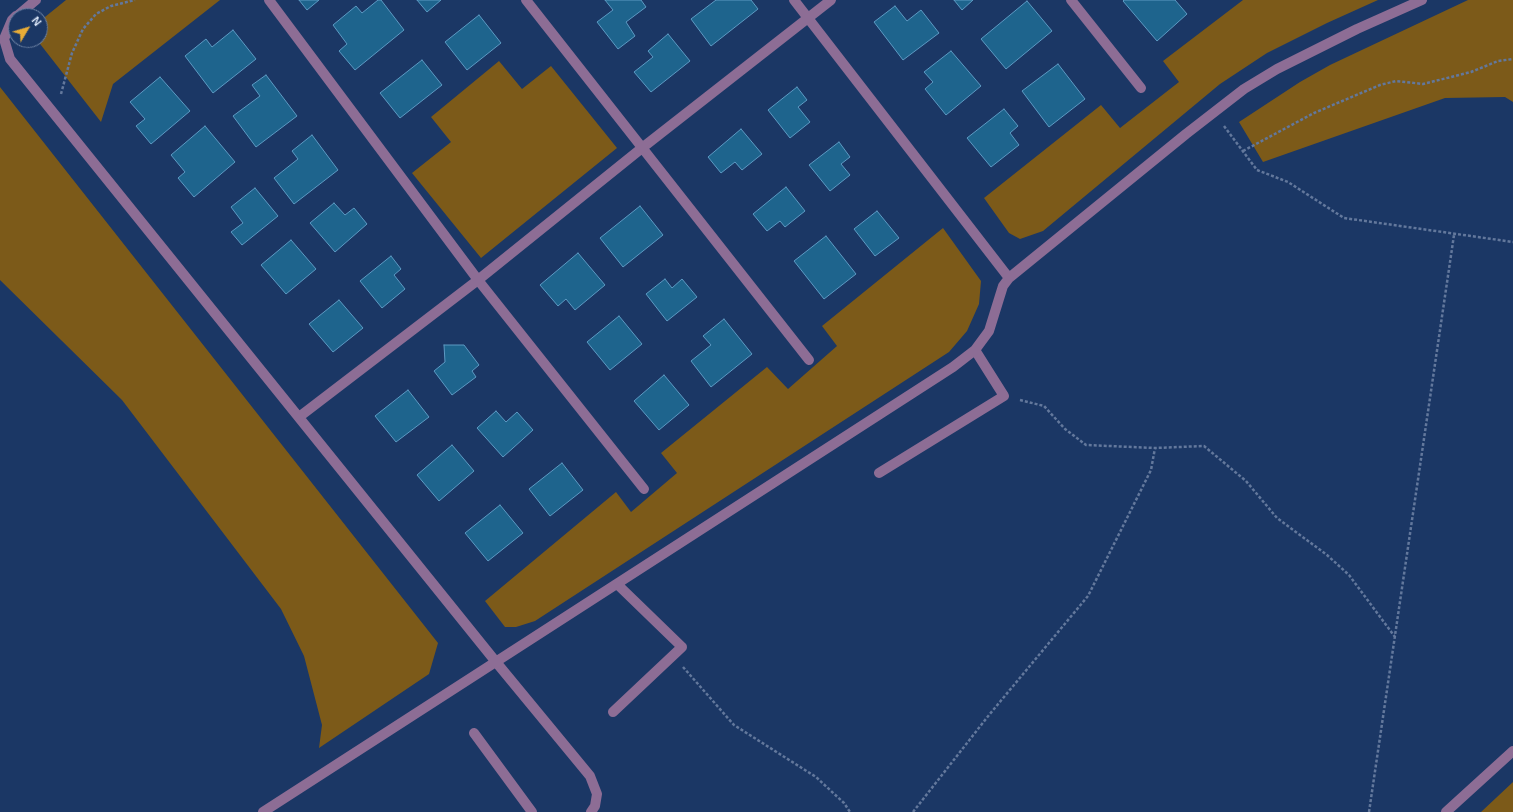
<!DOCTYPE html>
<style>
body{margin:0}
#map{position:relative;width:1513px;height:812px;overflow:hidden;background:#1b3765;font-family:Helvetica,sans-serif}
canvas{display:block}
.north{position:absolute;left:8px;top:8px;width:40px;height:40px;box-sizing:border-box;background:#1b3765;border:1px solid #697ea0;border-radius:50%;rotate:52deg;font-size:11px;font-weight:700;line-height:16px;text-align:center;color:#dde8f9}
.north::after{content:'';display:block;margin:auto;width:14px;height:18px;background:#e8ac37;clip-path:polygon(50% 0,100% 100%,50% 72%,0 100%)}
</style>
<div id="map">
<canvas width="1513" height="812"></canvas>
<div class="north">N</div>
</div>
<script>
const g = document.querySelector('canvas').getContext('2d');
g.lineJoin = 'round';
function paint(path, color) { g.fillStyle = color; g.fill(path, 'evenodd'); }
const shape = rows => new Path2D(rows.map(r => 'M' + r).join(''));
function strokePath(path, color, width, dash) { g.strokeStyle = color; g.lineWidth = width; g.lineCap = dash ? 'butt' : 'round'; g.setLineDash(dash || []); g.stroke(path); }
paint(shape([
 [66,0,220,0,113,84,101,122,37,40,40,40,40,21],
 [1243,0,1378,0,1327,23,1267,53,1220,84,1043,231,1020,239,1009,233,984,198,1101,105,1120,128,1179,82,1163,61],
 [1468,0,1513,0,1513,102,1505,97,1445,98,1263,162,1239,122,1300,82,1330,65],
 [499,61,522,89,551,66,617,148,481,258,412,173,451,142,431,117],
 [0,87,438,643,429,674,319,748,322,725,304,656,281,609,122,400,0,280],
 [943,228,981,281,979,304,967,331,949,352,535,621,516,627,505,627,485,601,616,492,631,512,677,473,661,453,767,367,788,389,837,346,822,326],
 [1513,782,1513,812,1481,812]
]), '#7c5a19');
const building = shape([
 [299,0,319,0,307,10,299,0],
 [378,0,381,0,404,30,355,70,339,51,347,44,333,25,356,6,362,13,378,0],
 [417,0,441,0,427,12,417,0],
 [605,0,641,0,646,7,626,22,635,36,618,49,597,22,613,10,605,0],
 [716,0,751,0,758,9,711,46,691,19,716,0],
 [954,0,973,0,962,10,954,0],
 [1124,0,1175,0,1187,14,1157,41,1123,1,1124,0],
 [1027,1,1052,31,1006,69,981,39,1027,1],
 [895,6,907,21,921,10,939,33,903,60,874,22,895,6],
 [479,15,501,43,467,70,445,42,479,15],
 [233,30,256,59,213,93,185,56,206,39,212,47,233,30],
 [668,34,690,61,651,92,634,72,653,57,648,51,668,34],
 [951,51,981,86,946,115,925,89,933,82,924,72,951,51],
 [422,60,442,85,400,118,380,93,422,60],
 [1058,64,1085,99,1049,127,1022,91,1058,64],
 [266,75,297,116,256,147,233,116,260,96,252,85,266,75],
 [160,77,190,111,151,144,136,126,145,119,130,102,160,77],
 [797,87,807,100,798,107,810,122,790,138,768,110,797,87],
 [1004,109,1018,126,1010,133,1019,145,991,167,967,138,1004,109],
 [205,126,235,162,194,197,178,178,185,172,171,155,205,126],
 [741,129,762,154,742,170,735,162,721,173,708,157,741,129],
 [312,135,338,170,294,204,274,178,298,159,292,151,312,135],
 [839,142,850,157,841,164,850,175,830,191,809,165,839,142],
 [786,187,805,211,785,227,780,221,767,231,753,214,786,187],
 [255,188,278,216,242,245,231,232,243,223,231,207,255,188],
 [334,203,345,215,354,208,367,224,335,252,310,223,334,203],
 [640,206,663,235,623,267,600,238,640,206],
 [877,211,899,238,875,256,854,229,877,211],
 [826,236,856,274,824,299,794,261,826,236],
 [291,240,316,269,286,294,261,265,291,240],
 [578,253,605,285,575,310,566,299,558,306,540,285,578,253],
 [391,256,401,269,394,275,405,289,382,308,360,281,391,256],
 [665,279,672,288,682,279,697,297,667,321,646,294,665,279],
 [339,300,363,328,333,352,309,324,339,300],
 [619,316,642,344,610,370,587,342,619,316],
 [724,319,752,354,711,387,691,361,711,345,703,336,724,319],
 [444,345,464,345,479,365,472,371,476,377,452,395,434,371,445,362,444,345],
 [664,375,689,405,659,430,634,401,664,375],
 [408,390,429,417,396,442,375,416,408,390],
 [496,411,506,422,517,412,533,430,503,457,477,428,496,411],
 [452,445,474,471,439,501,417,475,452,445],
 [562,463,583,490,550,516,529,489,562,463],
 [500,505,523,533,488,561,465,533,500,505]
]);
paint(building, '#1e648d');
strokePath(building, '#5d9ac3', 1);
strokePath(shape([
 [61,94,72,53,83,29,96,14,111,6,135,0],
 [1224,126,1257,170,1288,182,1344,218,1513,242],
 [1243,151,1314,113,1380,85,1396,81,1423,84,1471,72,1498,61,1513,59],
 [1020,400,1044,406,1065,429,1086,445,1155,448],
 [683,667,734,725,816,777,844,803,850,812],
 [913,812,989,715,1088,596,1151,470,1155,448,1204,446,1246,481,1277,518,1327,555,1349,575,1395,637],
 [1369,812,1454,235]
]), '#63789c', 2.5, [3, 2]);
strokePath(shape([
 [269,0,478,280,644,489],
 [526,0,809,360],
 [794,0,1009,278],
 [1071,0,1141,88],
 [16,16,12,20,4,39,10,59,496,662,590,776,597,794,595,806,591,812],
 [17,16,36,0],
 [299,417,478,280,642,148,831,0],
 [879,473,1004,396,975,350],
 [613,712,682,647,617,584],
 [474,733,532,812],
 [263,812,953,367,975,350,989,331,1003,286,1009,278,1186,134,1244,89,1277,69,1357,29,1422,0],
 [1446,812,1513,751]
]), '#8d6d95', 10);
</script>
